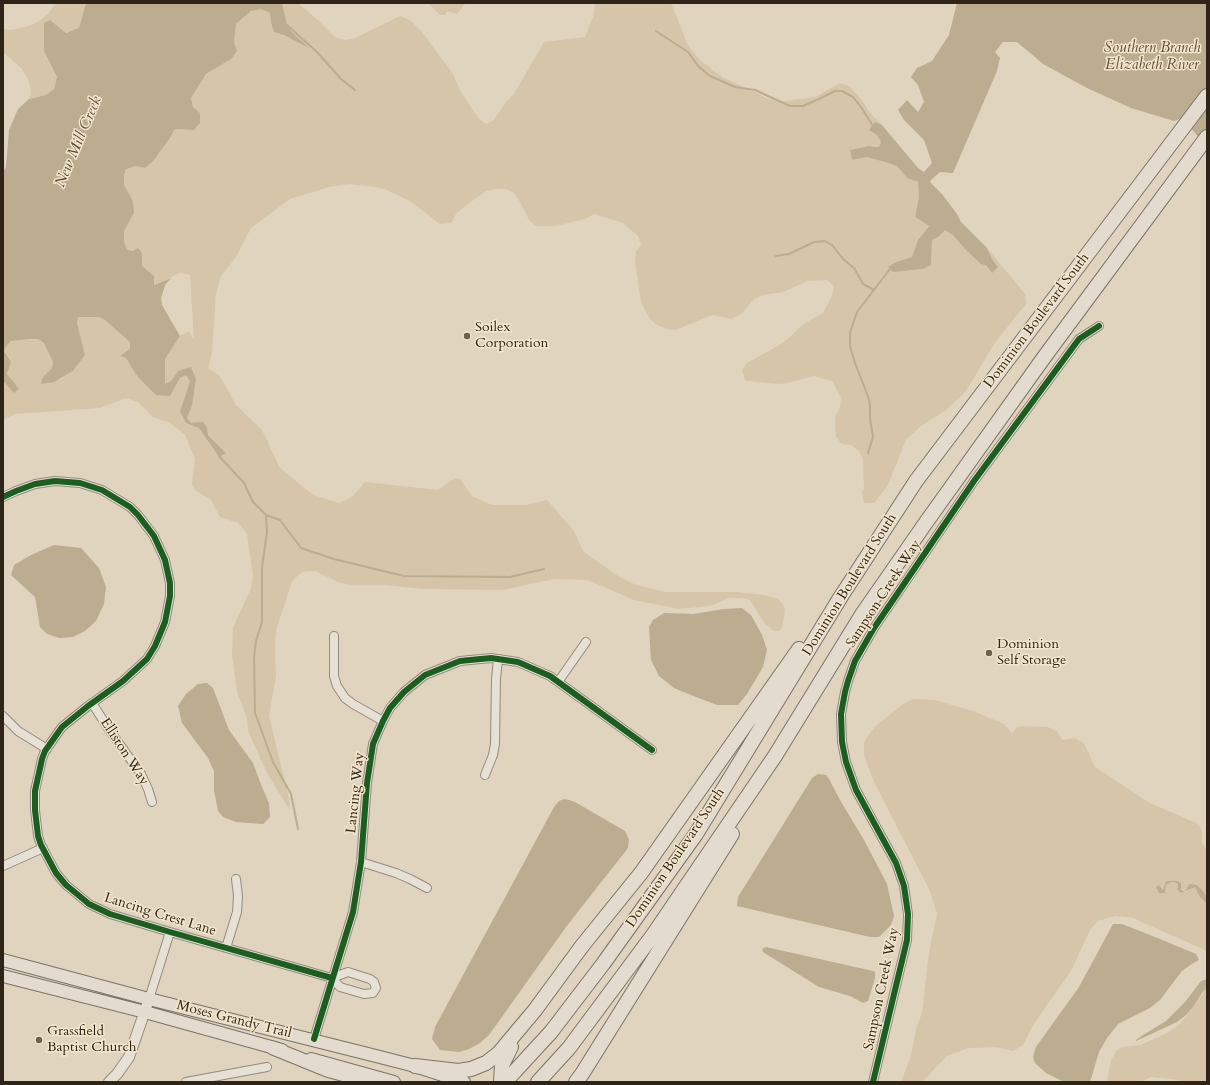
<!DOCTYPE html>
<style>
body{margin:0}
#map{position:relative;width:1210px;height:1085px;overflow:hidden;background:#e0d4be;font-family:Cardo,serif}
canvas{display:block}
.frame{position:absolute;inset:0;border:4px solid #2e2418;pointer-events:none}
</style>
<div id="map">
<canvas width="1210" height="1085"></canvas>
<div class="frame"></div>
</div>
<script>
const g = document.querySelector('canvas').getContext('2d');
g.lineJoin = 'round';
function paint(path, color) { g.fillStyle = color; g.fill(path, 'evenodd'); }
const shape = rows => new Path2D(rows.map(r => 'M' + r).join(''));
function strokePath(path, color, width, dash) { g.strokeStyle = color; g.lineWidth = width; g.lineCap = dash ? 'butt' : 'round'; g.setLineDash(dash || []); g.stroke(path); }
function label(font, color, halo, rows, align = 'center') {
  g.font = font + ' Cardo,serif'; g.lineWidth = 3; g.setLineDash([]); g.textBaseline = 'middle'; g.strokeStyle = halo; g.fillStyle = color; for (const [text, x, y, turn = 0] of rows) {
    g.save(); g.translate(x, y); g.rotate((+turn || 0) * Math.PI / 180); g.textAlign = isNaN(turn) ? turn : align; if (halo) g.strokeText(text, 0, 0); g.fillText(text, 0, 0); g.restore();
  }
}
paint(shape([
 [56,3,86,3,79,28,66,33,50,20,44,51,57,77,54,89,46,95,29,99,31,94,30,87,29,81,22,69,3,52,3,29,11,30,25,27,38,22,48,14],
 [282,3,298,3,321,23,335,37,345,40,355,38,400,16,410,20,422,32,453,74,461,92,478,118,486,124,494,120,506,102,514,94,544,42,585,37,593,17,595,3,671,3,687,43,692,51,699,59,722,77,767,98,776,101,786,101,815,97,840,83,849,86,862,100,869,112,882,125,875,123,877,135,881,142,879,147,874,147,869,146,850,150,852,160,867,157,888,163,897,166,907,178,918,182,919,197,915,217,922,222,929,225,918,240,912,257,896,262,888,268,893,272,923,269,931,265,932,240,938,237,945,229,953,235,965,249,998,267,992,259,987,248,1025,294,1026,304,996,341,966,391,946,410,921,426,906,440,887,487,874,503,864,503,862,493,864,489,863,459,859,451,851,445,842,444,836,437,835,417,840,408,841,398,832,381,814,376,783,384,754,382,745,380,742,370,747,363,783,343,805,323,823,313,832,296,834,286,827,280,808,281,783,292,763,295,754,299,741,314,732,319,712,315,676,330,667,329,657,325,650,319,641,302,635,261,636,251,641,245,638,236,623,223,594,214,585,219,556,226,536,226,529,220,520,202,514,193,506,189,497,189,486,191,464,207,456,214,451,223,440,224,410,201,384,189,374,187,349,184,329,187,290,199,251,228,236,257,221,276,216,294,212,352,208,368,220,376,236,405,262,430,280,468,313,495,339,503,352,497,365,482,438,490,455,478,461,480,472,496,492,505,526,505,547,500,574,531,583,551,588,555,618,576,636,585,666,592,737,592,765,595,778,599,783,604,785,610,783,624,780,631,774,631,764,623,750,600,743,598,730,598,710,606,679,609,634,600,588,580,554,579,503,590,424,589,385,585,352,585,340,583,315,571,302,572,292,581,277,627,275,642,276,676,269,716,290,803,289,809,267,773,248,731,247,718,237,692,232,655,233,628,251,588,253,575,247,534,238,523,220,517,211,500,195,490,192,484,195,459,185,435,170,423,153,417,138,402,126,398,100,408,15,414,3,420,3,381,14,392,7,374,11,362,4,351,7,345,11,341,38,339,44,343,53,362,52,368,42,378,41,384,61,379,73,371,85,355,77,323,78,317,99,317,105,320,131,342,131,349,120,356,126,358,137,376,170,396,180,378,186,375,190,381,180,412,186,423,199,428,218,456,226,453,208,434,207,428,191,423,187,418,192,406,196,380,178,371,171,381,165,384,165,359,180,336,189,331,194,340,190,275,180,273,154,285,153,276,142,267,142,253,138,248,133,252,127,250,124,241,124,231,134,213,133,201,124,185,124,175,126,169,136,166,145,168,170,138,175,129,194,130,200,123,200,113,193,107,191,98,206,74,231,59,236,24,251,11,261,9,270,13,271,23,274,32,284,35,308,47,292,32,287,24],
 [428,3,466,3,457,14,448,11,445,15,440,15],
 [913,699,935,700,973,711,1004,724,1012,734,1017,727,1022,726,1048,727,1058,732,1062,740,1074,738,1084,743,1095,767,1150,803,1196,823,1200,827,1202,831,1202,842,1207,851,1207,897,1203,891,1197,885,1188,885,1186,890,1181,890,1180,883,1166,881,1163,890,1161,886,1157,890,1166,891,1166,885,1171,882,1177,883,1178,885,1177,889,1186,892,1195,886,1196,887,1200,897,1207,904,1207,951,1133,918,1115,916,1098,921,1090,930,1071,971,1033,1025,1023,1045,1013,1051,996,1047,968,1048,947,1056,922,1082,901,1082,911,1056,916,1029,922,1013,929,952,937,914,930,891,874,782,864,755,864,743,869,734,877,725,903,704],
 [1207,988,1207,1082,1185,1082,1172,1079,1151,1077,1140,1082,1107,1082,1111,1060,1117,1050,1122,1047,1140,1045,1165,1034,1179,1025,1203,994,1204,990]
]), '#d6c5a8');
paint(shape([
 [86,3,282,3,287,24,292,32,309,48,284,35,274,32,271,23,270,13,261,9,251,11,236,24,234,42,237,51,231,59,206,74,191,98,193,107,200,113,200,123,194,130,175,129,170,138,153,161,145,168,136,166,126,169,124,175,124,185,133,201,134,213,124,231,124,241,127,250,133,251,138,248,142,253,142,266,154,276,154,285,171,278,165,285,161,298,162,305,180,336,165,359,165,384,171,381,178,371,191,367,196,379,192,406,187,418,191,423,203,422,207,428,208,435,226,453,219,457,199,428,186,423,180,412,190,381,186,375,180,378,170,396,156,395,137,376,126,358,120,356,130,349,130,342,105,320,99,317,78,317,77,323,85,355,73,371,54,382,41,384,42,378,52,368,53,362,44,343,38,339,31,339,11,341,7,345,4,351,11,362,7,374,19,389,14,393,3,381,3,172,6,167,9,130,18,109,29,99,46,95,54,89,57,77,44,51,44,23,50,20,66,33,79,28],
 [957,3,1207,3,1207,147,1182,118,1174,121,1131,108,1087,88,1043,64,1017,42,1003,42,995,52,1000,58,997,71,953,173,940,172,930,181,931,183,942,194,957,214,961,222,987,248,992,259,998,267,992,273,986,265,981,264,965,249,953,235,945,230,938,237,932,240,931,265,923,269,893,272,888,267,896,262,912,257,918,240,929,226,915,217,919,197,918,182,907,178,897,166,888,163,867,157,852,160,850,150,869,146,874,147,879,147,881,142,877,135,869,130,875,122,882,125,918,168,924,172,932,163,924,140,904,120,898,110,907,100,918,112,924,102,918,85,911,77,917,68,932,61,949,35],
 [54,545,81,548,99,568,106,587,104,604,96,621,85,631,73,637,59,638,47,634,40,627,35,597,11,575,14,565,31,555],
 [742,608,751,615,762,635,767,650,763,667,747,694,738,705,717,705,696,697,674,688,659,676,651,660,649,627,653,620,664,613,693,614,724,609],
 [207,683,213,688,229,730,253,763,262,787,269,803,270,817,263,824,236,822,223,817,218,811,214,790,214,771,208,758,182,723,178,706,186,694,198,684],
 [818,774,826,775,829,779,840,800,864,840,887,884,894,916,891,925,879,937,870,937,737,906,738,897,812,778],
 [564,799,569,800,575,802,625,831,629,840,628,848,566,927,489,1035,480,1043,469,1049,459,1052,440,1050,432,1039,435,1027,554,807,559,801],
 [1166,881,1177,881,1181,883,1181,890,1184,891,1186,890,1189,884,1197,885,1203,891,1207,897,1207,904,1200,897,1195,887,1181,893,1177,889,1178,885,1177,883,1171,882,1166,885,1165,893,1159,893,1156,887,1159,885,1163,890],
 [1113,924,1122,924,1160,939,1196,954,1199,960,1193,963,1182,971,1160,1000,1150,1008,1118,1024,1107,1038,1099,1052,1090,1082,1064,1082,1046,1073,1035,1063,1033,1057,1036,1047,1079,987],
 [766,947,873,971,875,972,875,978,868,1001,863,1003,850,996,819,987,763,952,762,949],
 [1207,979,1207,988,1204,990,1193,1007,1186,1015,1177,1022,1136,1041,1136,1040,1143,1035,1166,1021,1185,1002,1201,981]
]), '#bcac90');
strokePath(shape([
 [287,25,317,52,341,79,355,90],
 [656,31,688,52,698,66,710,76,735,87,755,90,790,106,803,106,819,99,835,91,842,91,853,97,861,107,873,126],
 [776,256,789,254,814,242,825,241,832,245,843,259,854,268,863,284,874,290],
 [868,453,873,437,870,418,870,406,869,399,855,363,850,346,850,333,857,312,890,269],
 [219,456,244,483,253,502,266,515,267,532,262,568,262,622,256,641,254,658,255,713,273,762,291,794,298,829],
 [266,515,280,520,301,548,334,559,404,576,510,577,544,569]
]), '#bcac90', 2);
const minor = shape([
 [3,497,16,491,35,484,55,481,80,483,102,490,130,507,138,515,154,536,165,560,170,583,170,596,165,622,155,646,147,659,123,681,88,706,62,727,45,751,42,759,35,791,35,810,38,836,41,845,56,873,66,885,77,894,89,904,110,914,170,932,332,978],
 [334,636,334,676,337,686,345,698,353,704,383,721],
 [558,682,586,642],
 [92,703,110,731,141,774,148,789,152,802],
 [3,716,18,731,47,749],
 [485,775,493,755,495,744,496,679,498,659],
 [361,862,396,873,410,879,427,888],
 [3,866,43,848],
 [226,948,237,912,238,896,236,879],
 [348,972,370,979,374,982,376,988,373,993,364,994,340,987,332,978,348,972],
 [149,999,170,932],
 [314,1039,353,912,361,862,367,783,373,744,383,721,390,708,404,692,425,675,460,661,491,658,518,662,550,676,652,750],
 [186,1082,267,1067],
 [873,1082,907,940,908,914,904,886,896,863,856,790,846,762,842,742,841,714,845,692,848,681,855,661,874,628,974,481,1079,339,1099,326]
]);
const tertiary = shape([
 [109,1082,117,1074,129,1057,149,999]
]);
const primary = shape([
 [3,960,149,999,372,1055,415,1066,464,1082],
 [3,976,145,1012,282,1050],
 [311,1059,394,1082]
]);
const trunk = shape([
 [273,1048,327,1070,370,1082]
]);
const motorway = shape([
 [415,1066,458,1071,471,1069,486,1063,499,1053,535,1010,582,946,641,873,799,649],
 [501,1082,502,1065,511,1047],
 [505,1082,551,1032,603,964,696,834,840,598,916,481,1207,96],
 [538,1082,569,1048,653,935,775,756,863,613,927,521,1045,356,1207,137],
 [576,1082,582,1074,732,834]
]);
strokePath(minor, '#938b7d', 10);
strokePath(tertiary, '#938b7d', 12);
strokePath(primary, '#7a7367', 14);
strokePath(trunk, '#7a7367', 15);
strokePath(motorway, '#7a7367', 16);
strokePath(minor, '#e6e0d5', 8);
strokePath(tertiary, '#e6e0d5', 10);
strokePath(primary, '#e2dbce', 12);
strokePath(trunk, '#e2dbce', 13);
strokePath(motorway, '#e2dbce', 14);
strokePath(shape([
 [3,497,16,491,35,484,55,481,80,483,102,490,130,507,138,515,154,536,165,560,170,583,170,596,165,622,155,646,147,659,123,681,88,706,62,727,45,751,42,759,35,791,35,810,38,836,41,845,56,873,66,885,77,894,89,904,110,914,170,932,332,978],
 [314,1039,353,912,361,862,367,783,373,744,383,721,390,708,404,692,425,675,460,661,491,658,518,662,550,676,652,750],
 [873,1082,907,940,908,914,904,886,896,863,856,790,846,762,842,742,841,714,845,692,848,681,855,661,874,628,974,481,1079,339,1099,326]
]), '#1b5e20', 6);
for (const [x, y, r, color] of [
 [467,336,4,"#6c6252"],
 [989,653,4,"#6c6252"],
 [39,1040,4,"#6c6252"]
]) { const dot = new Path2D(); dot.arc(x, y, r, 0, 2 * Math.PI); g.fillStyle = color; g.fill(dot); strokePath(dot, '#f4e6cc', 1.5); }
label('14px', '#2e2418', '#f4e6cc', [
 ["Dominion Boulevard South",1037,321,-53],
 ["Dominion Boulevard South",850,585,-58],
 ["Sampson Creek Way",884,594,-57],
 ["Elliston Way",124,752,57],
 ["Lancing Way",356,793,-84],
 ["Dominion Boulevard South",676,858,-56],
 ["Lancing Crest Lane",160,915,17],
 ["Sampson Creek Way",882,989,-78],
 ["Moses Grandy Trail",234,1020,14]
]);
label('14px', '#2e2418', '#f4e6cc', [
 ["Soilex",475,328],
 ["Corporation",475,344],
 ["Dominion",997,645],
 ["Self Storage",997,661],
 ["Grassfield",47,1032],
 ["Baptist Church",47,1048]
], 'left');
label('italic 15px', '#5a4e3b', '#f4e6cc', [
 ["Southern Branch",1152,49],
 ["Elizabeth River",1152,66],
 ["New Mill Creek",79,142,-67]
]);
</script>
